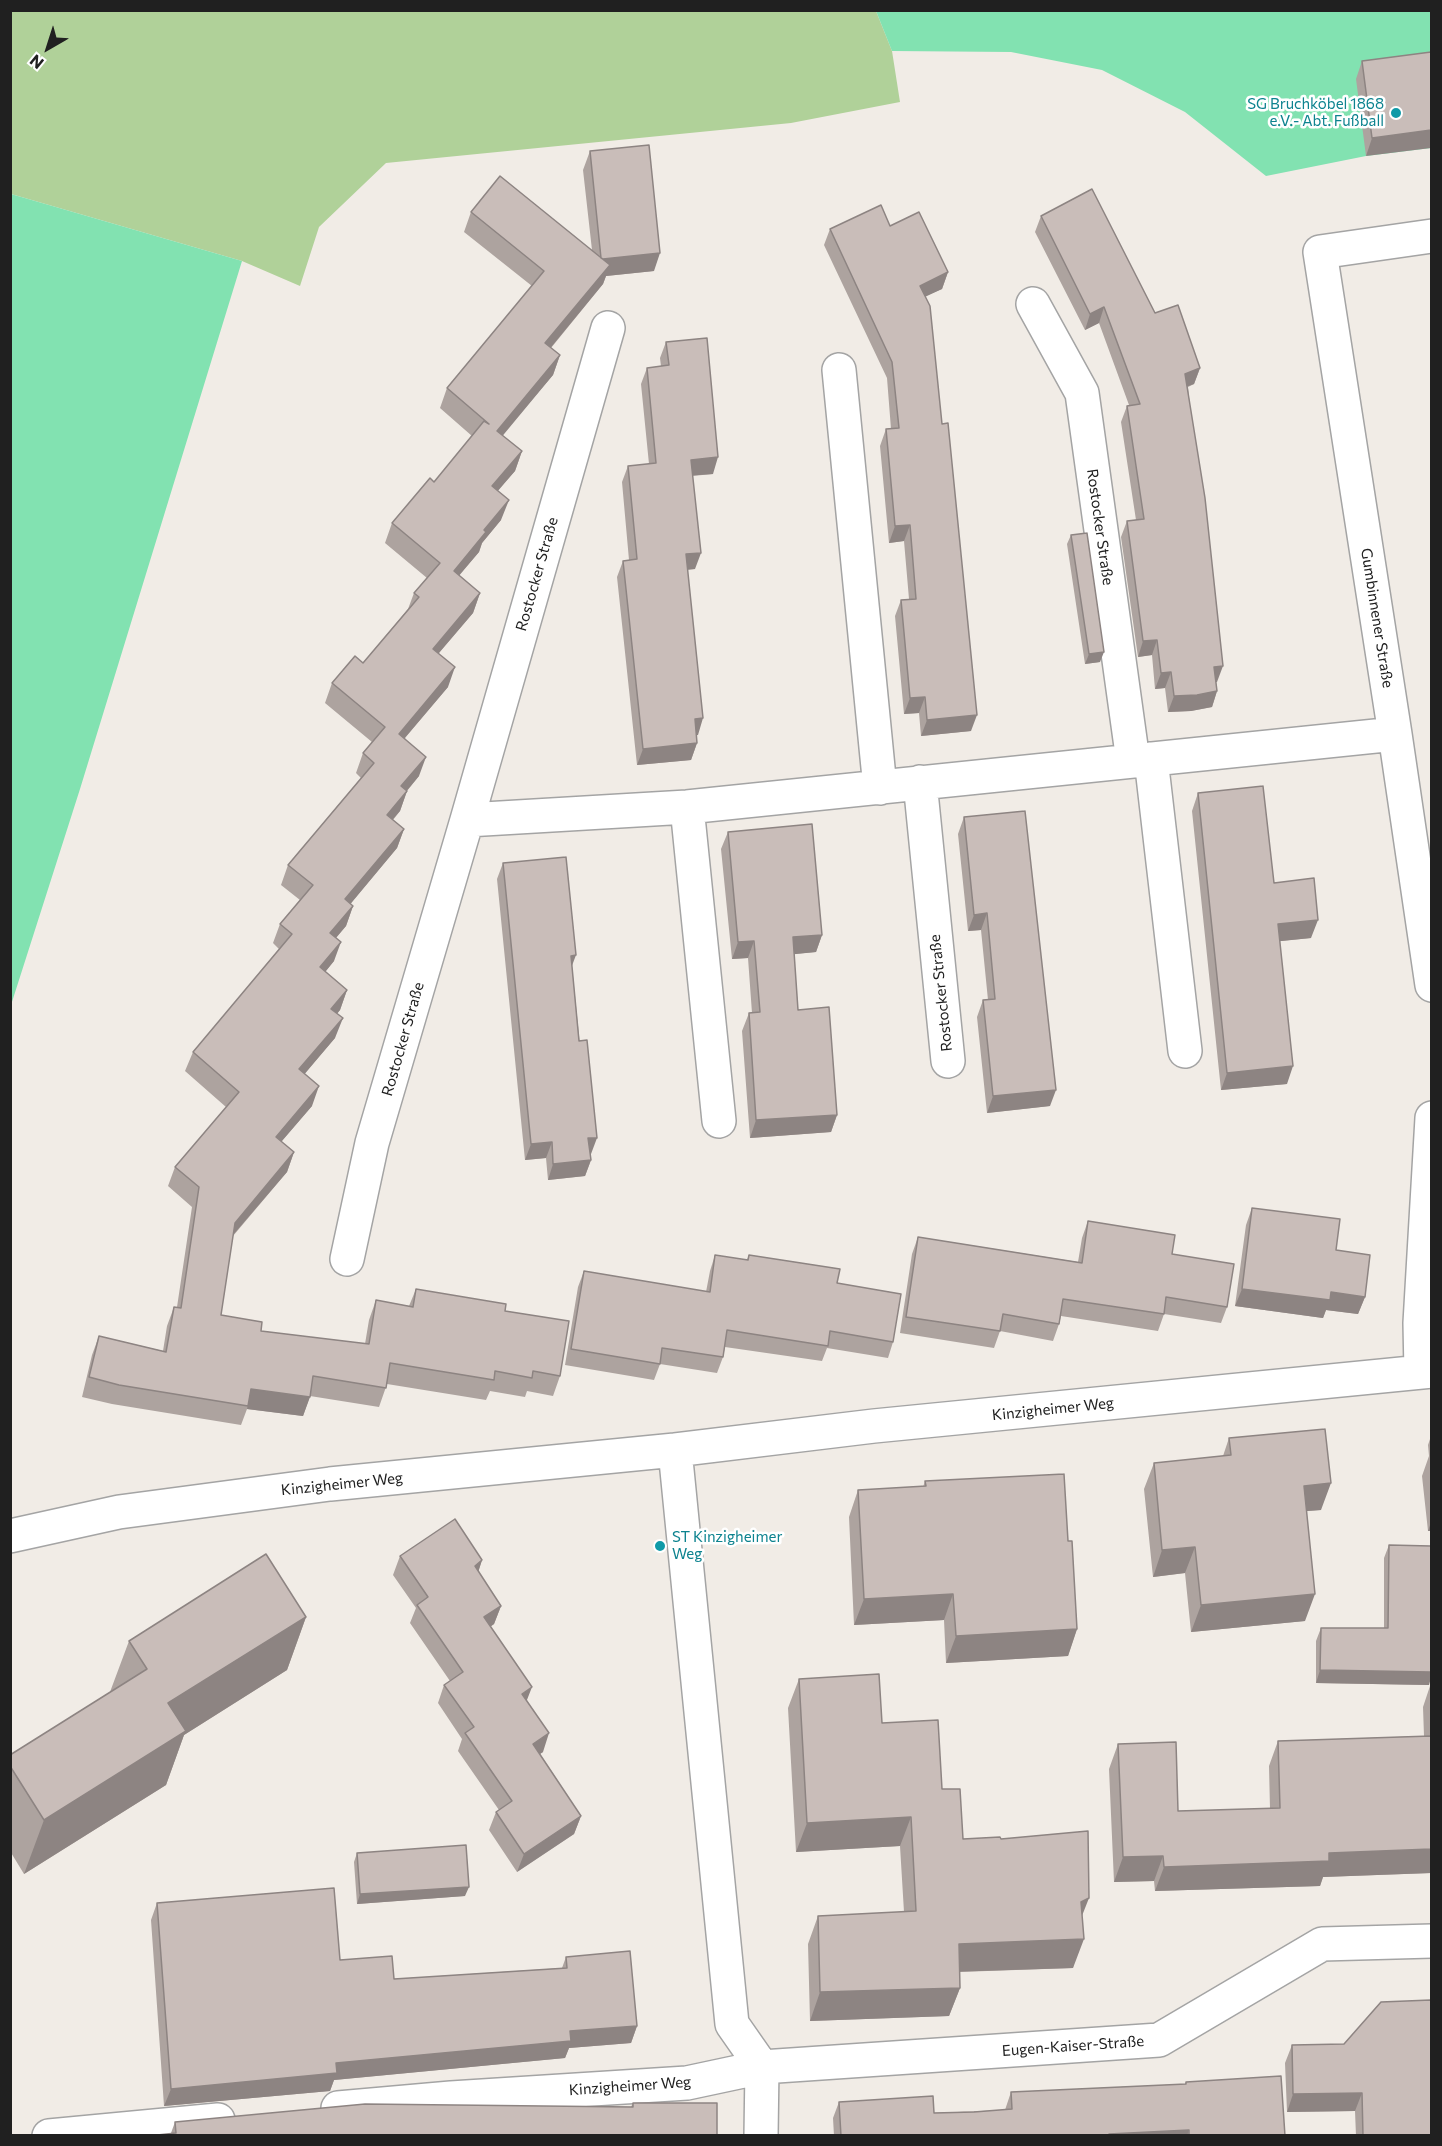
<!DOCTYPE html>
<meta charset="utf-8">
<style>
body{margin:0}
#map{position:relative;width:1442px;height:2146px;overflow:hidden;background:#f1ece6;font-family:Commissioner,sans-serif}
canvas{display:block}
.frame{position:absolute;inset:0;border:12px solid #202020;pointer-events:none}
.north{position:absolute;left:18px;top:18px;width:60px;height:60px;-webkit-text-stroke:4px #fff;paint-order:stroke;rotate:219deg;font-size:16px;font-weight:700;line-height:24px;text-align:center;color:#202020}
.north::after{content:'';display:block;margin:auto;width:21px;height:27px;background:#202020;clip-path:polygon(50% 0,100% 100%,50% 72%,0 100%)}
</style>
<div id="map">
<canvas width="1442" height="2146"></canvas>
<div class="frame"></div>
<div class="north">N</div>
</div>
<script>
const g = document.querySelector('canvas').getContext('2d');
g.lineJoin = 'round';
function paint(path, color) { g.fillStyle = color; g.fill(path, 'evenodd'); }
const shape = rows => new Path2D(rows.map(r => 'M' + r).join(''));
function strokePath(path, color, width, dash) { g.strokeStyle = color; g.lineWidth = width; g.lineCap = dash ? 'butt' : 'round'; g.setLineDash(dash || []); g.stroke(path); }
function label(font, color, halo, rows, align = 'center') {
  g.font = font + ' Commissioner,sans-serif'; g.lineWidth = 5; g.setLineDash([]); g.textBaseline = 'middle'; g.strokeStyle = halo; g.fillStyle = color; for (const [text, x, y, turn = 0] of rows) {
    g.save(); g.translate(x, y); g.rotate((+turn || 0) * Math.PI / 180); g.textAlign = isNaN(turn) ? turn : align; if (halo) g.strokeText(text, 0, 0); g.fillText(text, 0, 0); g.restore();
  }
}
paint(shape([
 [10,11,876,11,892,51,900,102,791,123,386,163,319,227,300,286,242,261,11,194]
]), '#b0d199');
paint(shape([
 [876,11,1431,11,1431,148,1366,156,1266,176,1185,112,1102,70,1011,52,892,51],
 [11,194,242,261,80,789,11,1005]
]), '#82e2b1');
const street = shape([
 [1432,236,1320,252,1395,734,1432,985],
 [1033,304,1082,393,1133,761],
 [839,370,880,788],
 [1151,759,1185,1051],
 [920,782,948,1061],
 [687,807,719,1121],
 [467,820,687,807,1395,734],
 [347,1259,372,1143,467,820,608,328],
 [1421,1372,1420,1323,1432,1118],
 [675,1450,732,2024,762,2067],
 [10,1536,119,1512,330,1484,675,1450,874,1426,1432,1371],
 [338,2108,451,2098,687,2083,762,2067,1159,2040,1322,1944,1432,1941],
 [49,2136,218,2120],
 [761,2136,762,2067]
]);
strokePath(street, '#a4a4a4', 36);
strokePath(street, '#fff', 33);
paint(shape([
 [1431,52,1366,156,1356,79,1362,61],
 [590,151,654,271,606,276,603,284,551,348,560,355,553,375,502,435,522,451,515,471,497,491,501,520,482,543,479,552,459,575,480,593,473,613,439,653,448,687,405,738,419,776,407,791,400,811,393,820,404,829,397,848,350,904,353,906,346,926,336,938,334,961,325,972,347,990,340,1010,337,1014,335,1038,304,1074,312,1106,281,1142,294,1152,287,1172,233,1236,221,1315,261,1331,365,1344,369,1320,376,1300,409,1306,416,1289,505,1311,560,1376,553,1396,527,1391,525,1397,490,1391,486,1400,387,1384,379,1407,310,1396,303,1416,247,1409,241,1425,112,1404,82,1397,92,1355,99,1336,163,1351,167,1326,174,1307,177,1307,192,1207,168,1186,175,1167,226,1107,185,1071,193,1052,279,949,273,943,280,924,300,900,281,885,288,865,361,778,356,773,363,753,372,742,325,703,332,683,363,663,408,609,414,593,427,578,385,543,392,523,434,482,472,436,440,408,447,388,532,286,464,232,471,212,592,250,583,170],
 [1041,216,1155,313,1200,368,1194,384,1188,387,1217,682,1216,682,1217,691,1212,707,1191,711,1168,712,1165,688,1155,689,1152,655,1138,657,1121,537,1127,521,1136,520,1121,422,1127,406,1129,405,1099,323,1085,330,1035,232],
 [890,226,948,272,942,289,925,296,971,731,921,736,919,713,904,714,895,616,901,600,909,599,904,541,889,543,880,446,886,429,891,429,887,378,824,245,830,229],
 [666,342,713,474,692,476,695,569,687,570,698,735,696,735,697,743,691,760,637,765,617,577,623,561,629,560,622,482,628,466,649,464,641,384,647,368,661,366,660,358],
 [1071,535,1100,662,1085,664,1067,544],
 [1198,793,1274,883,1311,938,1280,941,1287,1084,1221,1090,1192,811],
 [964,817,1050,1106,987,1113,977,1017,983,1000,988,1000,981,930,968,931,958,834],
 [728,832,822,935,816,952,794,954,798,1010,837,1115,831,1132,750,1138,742,1031,749,1013,752,1013,748,958,732,959,721,849],
 [503,863,572,966,591,1154,591,1160,585,1176,548,1180,546,1158,525,1160,497,879],
 [1252,1208,1336,1250,1365,1297,1358,1314,1326,1310,1323,1318,1235,1306,1246,1225],
 [1088,1221,1172,1254,1227,1307,1221,1323,1164,1314,1158,1331,1061,1316,1059,1324,1053,1341,1000,1331,994,1348,900,1333,912,1254,918,1237,1078,1262,1082,1238],
 [715,1255,747,1260,749,1255,837,1283,893,1342,888,1358,827,1348,822,1361,725,1347,723,1357,717,1373,660,1364,654,1380,565,1365,578,1287,584,1271,706,1292,710,1271],
 [1431,1436,1431,1531,1428,1531,1422,1476,1429,1456,1428,1445],
 [1229,1438,1321,1510,1306,1511,1305,1621,1191,1632,1185,1573,1153,1577,1144,1489,1154,1463,1223,1456],
 [925,1481,1068,1541,1077,1629,1068,1656,946,1663,944,1620,854,1625,849,1517,858,1490,923,1487],
 [1389,1545,1429,1685,1316,1683,1316,1641,1321,1628,1384,1628,1384,1558],
 [400,1556,482,1560,478,1572,501,1606,494,1624,490,1627,527,1701,543,1752,540,1754,581,1816,574,1834,517,1872,489,1830,496,1812,499,1810,458,1751,462,1739,438,1703,444,1685,450,1681,410,1623,416,1608,393,1575],
 [306,1617,287,1670,184,1735,166,1785,24,1874,10,1851,10,1755,110,1692,129,1641],
 [799,1679,882,1723,942,1789,963,1839,1001,1839,1082,1916,1073,1968,959,1972,960,1988,949,2016,810,2021,808,1944,818,1916,904,1912,900,1846,796,1852,788,1708],
 [1431,1683,1431,1873,1323,1877,1320,1886,1155,1891,1154,1881,1114,1882,1109,1769,1118,1744,1178,1811,1270,1809,1269,1766,1278,1741,1424,1736,1423,1707],
 [357,1853,465,1896,357,1904,354,1862],
 [157,1903,340,1960,394,1979,562,1968,566,1957,637,2026,631,2043,569,2048,565,2058,334,2080,330,2091,164,2106,151,1920],
 [1292,2045,1431,2136,1356,2136,1355,2111,1287,2112,1285,2063],
 [1186,2082,1285,2136,834,2136,833,2118,839,2102,934,2113,1005,2110,1011,2092,1185,2084],
 [633,2103,717,2136,171,2133,175,2122,631,2107]
]), '#ada39f');
paint(shape([
 [1431,130,1431,148,1366,156,1372,138],
 [660,253,654,271,606,276,603,284,538,363,545,343,602,259],
 [948,272,942,289,914,302,920,286],
 [1104,307,1099,323,1085,330,1090,314],
 [560,355,553,375,490,451,497,431],
 [1200,368,1194,384,1180,389,1185,374],
 [522,451,515,471,485,506,492,486],
 [718,457,713,474,685,476,691,460],
 [509,500,501,520,482,543,479,552,447,590,454,571,484,530],
 [910,525,904,541,889,543,895,526],
 [701,553,695,569,680,570,686,554],
 [480,593,473,613,426,668,433,649],
 [1157,640,1152,655,1138,657,1143,641],
 [1104,652,1100,662,1085,664,1089,654],
 [1223,666,1217,682,1209,683,1214,667],
 [455,667,448,687,392,753,399,734],
 [1171,672,1165,688,1155,689,1161,673],
 [1217,691,1212,707,1191,711,1168,712,1174,696],
 [925,697,919,713,904,714,910,698],
 [977,715,971,731,921,736,927,720],
 [703,718,698,735,689,736,695,719],
 [697,743,691,760,637,765,643,749],
 [426,757,419,776,394,806,401,786],
 [407,791,400,811,380,834,387,815],
 [404,829,397,848,338,919,345,899],
 [353,906,346,926,323,953,330,933],
 [987,913,981,930,968,931,974,915],
 [1318,920,1311,938,1272,942,1278,924],
 [822,935,816,952,786,955,793,937],
 [754,941,748,958,732,959,738,942],
 [341,942,334,961,313,987,320,967],
 [576,955,570,971,571,956],
 [347,990,340,1010,324,1029,331,1009],
 [343,1018,335,1038,292,1089,299,1069],
 [1293,1066,1287,1084,1221,1090,1227,1073],
 [319,1086,312,1106,269,1156,276,1137],
 [1056,1090,1050,1106,987,1113,993,1096],
 [837,1115,831,1132,750,1138,756,1120],
 [588,1138,597,1138,591,1154,583,1154],
 [552,1142,546,1158,525,1160,531,1144],
 [294,1152,287,1172,227,1242,235,1223],
 [591,1160,585,1176,548,1180,553,1164],
 [1242,1289,1331,1292,1365,1297,1358,1314,1326,1310,1323,1318,1235,1306],
 [251,1389,310,1397,303,1416,247,1409],
 [1331,1483,1321,1510,1294,1512,1304,1486],
 [1431,1522,1431,1531,1428,1531],
 [1195,1547,1185,1573,1153,1577,1162,1550],
 [482,1560,476,1579,475,1566],
 [953,1594,944,1620,854,1625,864,1599],
 [1315,1594,1305,1621,1191,1632,1201,1605],
 [501,1606,494,1624,477,1636,484,1617],
 [306,1617,287,1670,184,1735,166,1785,24,1874,44,1820,168,1703],
 [1077,1629,1068,1656,946,1663,956,1636],
 [1320,1670,1431,1672,1431,1678,1429,1685,1316,1683],
 [532,1687,525,1705,522,1694],
 [549,1733,543,1752,526,1763,533,1744],
 [581,1816,574,1834,517,1872,524,1854],
 [911,1817,900,1846,796,1852,807,1823],
 [1431,1849,1431,1873,1323,1877,1320,1886,1155,1891,1164,1867,1329,1853],
 [1163,1856,1154,1881,1114,1882,1123,1857],
 [469,1887,465,1896,357,1904,360,1894],
 [1089,1898,1078,1926,1081,1902],
 [1084,1939,1073,1968,948,1972,959,1944],
 [960,1988,949,2016,810,2021,820,1992],
 [637,2026,631,2043,569,2048,565,2058,334,2080,330,2091,164,2106,171,2089,336,2063,570,2031],
 [1362,2093,1355,2111,1287,2112,1293,2094],
 [1189,2130,1187,2136,1109,2136,1109,2134]
]), '#8d8482');
const building = shape([
 [1431,52,1431,130,1372,138,1362,61,1431,52],
 [649,145,660,253,603,259,601,258,590,151,649,145],
 [500,176,610,265,545,343,560,355,497,431,522,451,492,486,509,500,484,530,486,532,454,571,480,593,433,649,455,667,399,734,426,757,401,786,407,791,387,815,404,829,345,899,353,906,330,933,341,942,320,967,347,990,331,1009,343,1018,299,1069,319,1086,276,1137,294,1152,235,1223,221,1315,262,1322,261,1331,369,1344,376,1300,413,1307,416,1289,506,1304,505,1311,569,1321,560,1376,533,1371,532,1378,495,1371,494,1380,390,1363,386,1388,313,1376,310,1397,251,1389,248,1406,119,1385,89,1377,99,1336,166,1352,174,1307,181,1308,199,1187,175,1167,239,1092,193,1052,292,934,280,924,313,885,288,865,374,763,363,753,385,727,332,683,355,656,363,663,419,597,414,593,440,563,392,523,430,478,434,482,484,421,489,424,447,388,544,271,471,212,500,176],
 [1092,189,1155,313,1178,305,1200,368,1185,374,1205,498,1223,666,1214,667,1217,691,1197,695,1174,696,1171,672,1161,673,1157,640,1143,641,1127,521,1144,519,1127,406,1140,404,1104,307,1090,314,1041,216,1092,189],
 [881,205,890,226,919,212,948,272,920,286,930,306,942,424,948,423,977,715,927,720,925,697,910,698,901,600,916,599,910,525,895,526,886,429,899,428,892,362,830,229,881,205],
 [707,338,718,457,691,460,701,553,686,554,703,718,695,719,697,743,643,749,623,561,637,559,628,466,656,463,647,368,669,365,666,342,707,338],
 [1087,533,1104,652,1089,654,1071,535,1087,533],
 [1263,786,1274,883,1314,878,1318,920,1278,924,1293,1066,1227,1073,1198,793,1263,786],
 [1025,811,1056,1090,993,1096,983,1000,995,999,987,913,974,915,964,817,1025,811],
 [812,824,822,935,793,937,798,1010,829,1007,837,1115,756,1120,749,1013,760,1012,754,941,738,942,728,832,812,824],
 [566,857,576,955,571,956,579,1041,587,1040,597,1138,588,1138,591,1160,553,1164,552,1142,531,1144,503,863,566,857],
 [1252,1208,1340,1219,1336,1250,1370,1255,1365,1297,1331,1292,1330,1300,1242,1289,1252,1208],
 [1088,1221,1175,1235,1172,1254,1234,1264,1227,1307,1166,1297,1164,1314,1063,1299,1059,1324,1003,1314,1000,1331,906,1317,918,1237,1082,1263,1088,1221],
 [715,1255,748,1260,749,1255,840,1269,837,1283,901,1294,893,1342,830,1331,828,1346,727,1330,723,1357,662,1348,660,1364,571,1349,584,1271,710,1292,715,1255],
 [1325,1429,1331,1483,1304,1486,1315,1594,1201,1605,1195,1547,1162,1550,1154,1463,1231,1455,1229,1438,1325,1429],
 [1064,1474,1068,1541,1072,1541,1077,1629,956,1636,953,1594,864,1599,858,1490,926,1486,925,1481,1064,1474],
 [455,1519,482,1560,475,1566,501,1606,484,1617,532,1687,522,1694,549,1733,533,1744,581,1816,524,1854,496,1812,512,1801,465,1733,474,1727,444,1685,463,1672,417,1605,428,1597,400,1556,455,1519],
 [1389,1545,1431,1546,1431,1672,1320,1670,1321,1628,1388,1628,1389,1545],
 [266,1554,306,1617,168,1703,186,1731,44,1820,10,1766,10,1755,147,1669,129,1641,266,1554],
 [879,1674,882,1723,938,1720,942,1789,960,1789,963,1839,1000,1837,1001,1839,1088,1831,1089,1898,1081,1902,1084,1939,959,1944,960,1988,820,1992,818,1916,916,1911,911,1817,807,1823,799,1679,879,1674],
 [1431,1736,1431,1849,1329,1853,1329,1861,1164,1867,1163,1856,1123,1857,1118,1744,1176,1742,1178,1811,1280,1808,1278,1741,1431,1736],
 [466,1845,469,1887,360,1894,357,1853,466,1845],
 [334,1888,340,1960,392,1956,394,1979,567,1968,566,1957,630,1951,637,2026,570,2031,571,2041,336,2063,337,2073,171,2089,157,1903,334,1888],
 [1431,2000,1431,2136,1363,2136,1362,2093,1293,2094,1292,2045,1344,2044,1381,2002,1431,2000],
 [1281,2076,1285,2136,1189,2136,1189,2130,1109,2134,1109,2136,841,2136,839,2102,933,2096,934,2113,974,2112,1012,2109,1011,2092,1186,2084,1186,2082,1281,2076],
 [633,2103,717,2103,717,2136,148,2136,176,2133,175,2122,365,2104,633,2107,633,2103]
]);
paint(building, '#c9bdb9');
strokePath(building, '#8d8482', 1.5);
for (const [x, y, r, color] of [
 [1396,113,6,"#0f9aa8"],
 [660,1546,6,"#0f9aa8"]
]) { const dot = new Path2D(); dot.arc(x, y, r, 0, 2 * Math.PI); g.fillStyle = color; g.fill(dot); strokePath(dot, '#fff', 2); }
label('15px', '#0d838f', '#fff', [
 ["SG Bruchköbel 1868",1384,104],
 ["e.V.- Abt. Fußball",1384,121],
 ["ST Kinzigheimer",672,1537,"left"],
 ["Weg",672,1554,"left"]
], 'right');
label('15px', '#202020', '#fff', [
 ["Rostocker Straße",1100,527,82],
 ["Rostocker Straße",537,574,-74],
 ["Gumbinnener Straße",1377,618,81],
 ["Rostocker Straße",941,993,-96],
 ["Rostocker Straße",403,1039,-74],
 ["Kinzigheimer Weg",1053,1409,-6],
 ["Kinzigheimer Weg",342,1484,-6],
 ["Eugen-Kaiser-Straße",1073,2046,-4],
 ["Kinzigheimer Weg",630,2086,-4]
]);
</script>
